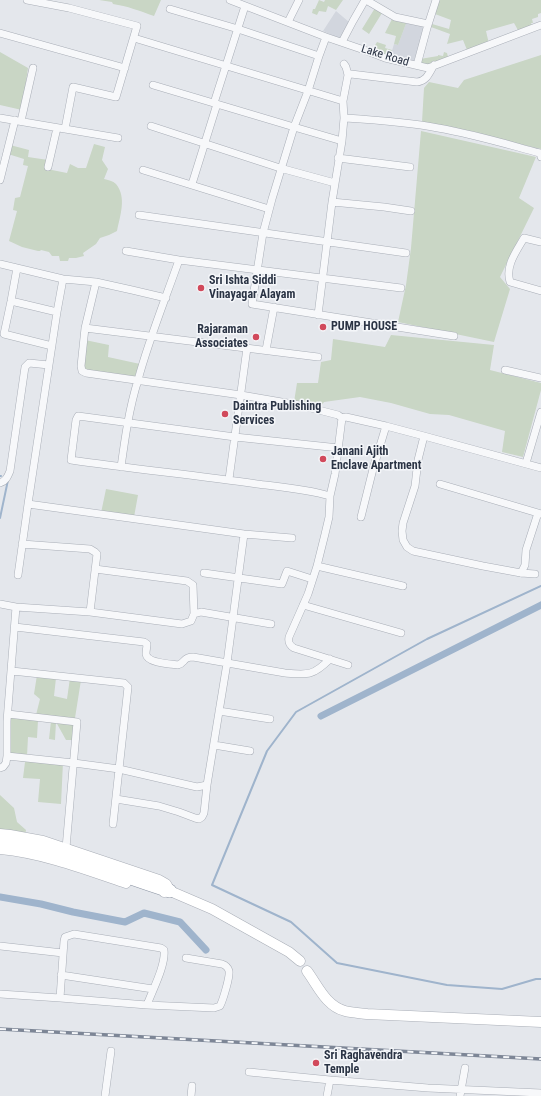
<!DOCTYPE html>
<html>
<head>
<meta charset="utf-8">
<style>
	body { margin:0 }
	canvas { display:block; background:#e4e7ec }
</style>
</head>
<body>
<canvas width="541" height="1096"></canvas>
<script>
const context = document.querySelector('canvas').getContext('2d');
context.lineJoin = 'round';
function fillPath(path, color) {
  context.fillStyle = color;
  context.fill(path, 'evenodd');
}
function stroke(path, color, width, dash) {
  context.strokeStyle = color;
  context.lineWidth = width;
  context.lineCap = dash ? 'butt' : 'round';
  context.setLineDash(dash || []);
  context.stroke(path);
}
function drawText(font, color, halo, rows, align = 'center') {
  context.font = font + ' "Roboto Condensed",sans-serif';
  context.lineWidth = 3;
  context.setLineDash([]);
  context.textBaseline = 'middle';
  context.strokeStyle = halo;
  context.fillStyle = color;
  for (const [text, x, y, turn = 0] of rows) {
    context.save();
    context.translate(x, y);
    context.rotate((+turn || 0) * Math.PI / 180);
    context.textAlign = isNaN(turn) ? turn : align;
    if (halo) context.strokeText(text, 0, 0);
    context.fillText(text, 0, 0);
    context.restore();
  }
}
fillPath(new Path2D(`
	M336 11 349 22 341 39 323 31Z
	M407 21 427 25 413 63 394 60 395 55 391 54 394 44 398 45Z`), '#d2d6de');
fillPath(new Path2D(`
	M99 0H161L154 16C140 11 127 6 113 4L112 2Z
	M319 0 324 2 325 0H343L336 10 328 6 326 12 319 11 317 15 312 13 313 9H315Z
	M439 0H541V13L538 14V17L532 19 533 23H531L532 26 519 32 514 23 486 31 489 44 428 67 418 65 420 59 438 56V55L443 56 444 52 447 53 448 57 467 50 463 40 447 44 450 34 431 27 432 24 449 29 451 20 435 14Z
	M375 8 382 13 369 34 362 29Z
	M393 17 407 21 398 45 394 44 396 36 385 33Z
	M377 42 386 45 385 48 392 50 391 54 395 55 394 60 371 52Z
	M0 52 28 68 22 110 0 105Z
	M541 55V149L422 122 424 88 429 82 458 88 464 80Z
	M421 131 536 157 519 198 534 208 500 277 510 289 494 342 398 322 406 285 411 248Z
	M94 144 105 147 102 160 108 169 104 179C108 180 113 181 116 184 127 197 120 216 117 231L109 235 100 238 96 244 83 253 84 256 76 258H69L68 261H60L59 256H52L49 252 41 250 40 251H38L22 247 9 241 17 211 13 210 15 198 20 197 28 166 23 165 24 159 8 154 10 145 29 150 28 157 48 160 47 169 67 173 70 164 78 168H86Z
	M391 335 494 345 490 370 541 383V390L523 457 502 452 505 431 449 415 430 414 391 403 360 397 324 402 321 406 294 402 297 383H318L321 362 331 360 333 339 385 347Z
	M85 340 109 345 108 357 140 364 134 379 83 370Z
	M106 489 138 495 134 517 101 513Z
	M37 675 56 678 54 696 67 699 70 678 81 680 75 718 36 715 40 699 34 694Z
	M9 714 77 722 75 740H66L56 722 55 740 49 739 51 721 38 720 37 738 28 737 27 756 7 755Z
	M9 759 63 762 61 804 38 802 40 779 23 778 25 762Z
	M0 795 14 808 17 822 26 830 25 836 0 834Z`), '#c9d6c5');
stroke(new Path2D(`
	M0 476H1
	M0 518 8 480
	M541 586 427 639 296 712 267 751 212 885 291 922 337 963 447 985 502 989 536 979H541`), '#9fb4cc', 2);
stroke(new Path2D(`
	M321 716 541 605
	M0 897 41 904 73 912 125 922 144 913 180 922 206 950`), '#9fb4cc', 7);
const street = new Path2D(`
	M27 0 69 8 137 26 116 97 73 87 65 129
	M230 0 326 37 367 51 385 58 428 68 541 25
	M366 0 395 17 428 24
	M170 9 238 29 319 56
	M288 22 299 0
	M0 33 125 68
	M326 37 319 56 308 91 294 127 272 199 263 233 252 304 454 336
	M134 38 343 101
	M342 42 353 21 365 0
	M344 64 346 67 348 75
	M417 65 427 28 436 0
	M153 85 294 127 342 141
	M214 103 245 6
	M0 118 118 138
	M344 118C375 120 407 122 438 128 473 134 506 144 540 153L541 157
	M21 121 33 68
	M151 126 280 168 335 183
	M338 158 410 167
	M48 167 57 128
	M143 170 269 209
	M0 180 15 120
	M192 184 217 104
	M332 202 384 207 411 211
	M139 215 406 253
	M541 242 524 238C516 252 505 266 510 282L541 291
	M126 251 179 260 401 288
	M0 264 63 279 96 282 132 290 166 298
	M17 268 11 301 4 334 52 346
	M96 282 85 328 81 366 82 371 86 373 241 395 299 405 338 415 342 418
	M11 301 57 312
	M318 315 332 202 342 141 344 118 343 101 348 75 351 74 417 82C427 81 429 73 434 65
	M85 328 318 357
	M266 350 274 307
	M505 370 541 378
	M424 436 541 468
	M526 463 541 412
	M121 467C125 438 129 409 138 380 149 339 165 300 179 260
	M229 479 247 348
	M0 483C6 481 8 476 10 471L25 367 29 363 49 365
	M440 484 541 514
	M330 496C306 489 281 487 257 484 195 475 133 469 71 460L76 420 78 416 235 437 339 448
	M28 504 244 534 292 538
	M361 517 373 469 386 426
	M22 544 90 549 95 552 97 554 90 612
	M317 566 403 586
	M95 569 187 581 193 585 194 614
	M204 573 282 584 287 571 312 579
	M521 573 525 565 526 550 538 513
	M18 575 28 504 57 312 63 279
	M0 604 16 607 90 612 182 624 191 621 194 614 201 612 271 624
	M303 605 401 633
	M15 627 144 642 147 644C147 647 146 650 146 654 147 663 170 664 178 665 185 663 183 657 193 657L285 673C308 675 313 676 330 659
	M348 665 294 648C289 645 288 642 289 637L308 594 317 566 325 534 329 517 330 496 335 474 342 418 346 417 386 426 424 436 418 460 415 486 403 523 402 531 403 540 407 547 413 551 483 566 521 573 535 574
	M12 671 124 683 128 687 113 824
	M219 711 270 719
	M8 714 77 722 66 848
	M214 745 250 751
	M7 756 74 763 119 769 197 787 207 785
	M0 768 3 767 6 763 7 756V721L16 607
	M116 799 159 806 179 812 195 818 199 819 202 817 204 813 207 785 227 663 244 534
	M0 946 63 953
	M61 975 153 989
	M0 994 60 998 147 1005 214 1008 220 1006C223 1000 230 977 229 971 228 967 225 965 222 964L186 958
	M60 998 64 941 65 937 74 934 161 948 164 950C166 965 152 991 147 1005
	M249 1072 330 1080 428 1088 541 1093
	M105 1096 111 1051
	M191 1096 192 1086
	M327 1096 330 1080
	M460 1096 465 1068`);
const secondary = new Path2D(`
	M0 834 10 835 43 841 159 880 166 884 170 891
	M0 849C43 853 85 869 126 883
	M164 892 170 891 212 909 289 952 300 961
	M307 971C318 986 326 1006 345 1011 352 1013 360 1013 367 1014L541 1022`);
const highway = new Path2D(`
	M0 842C59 848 114 874 170 891`);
stroke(street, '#a9aeb7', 8);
stroke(secondary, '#a9aeb7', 11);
stroke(highway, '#8b94a3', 14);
stroke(street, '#f7f8fa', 7);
stroke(secondary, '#fff', 10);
stroke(highway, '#fff', 13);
const rail = new Path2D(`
	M0 1029 541 1059`);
stroke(rail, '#7d8696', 3.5);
stroke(rail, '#f4f6f9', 2, [6]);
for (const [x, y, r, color] of [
	[201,288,4,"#d1495b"],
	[323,327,4,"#d1495b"],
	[256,337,4,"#d1495b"],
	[225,414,4,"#d1495b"],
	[323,459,4,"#d1495b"],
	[316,1063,4,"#d1495b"]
]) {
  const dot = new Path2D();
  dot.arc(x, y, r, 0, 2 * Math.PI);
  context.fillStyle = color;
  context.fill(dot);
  stroke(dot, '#f4f6f9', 1.5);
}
drawText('12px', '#2b3445', '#f4f6f9', [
	["Lake Road",385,56,17]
]);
drawText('bold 12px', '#2b3445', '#f4f6f9', [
	["Sri Ishta Siddi",209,281],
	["Vinayagar Alayam",209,295],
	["PUMP HOUSE",331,327],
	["Rajaraman",248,330,"right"],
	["Associates",248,344,"right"],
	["Daintra Publishing",233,407],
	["Services",233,421],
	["Janani Ajith",331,452],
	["Enclave Apartment",331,466],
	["Sri Raghavendra",324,1056],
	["Temple",324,1070]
], 'left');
</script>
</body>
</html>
